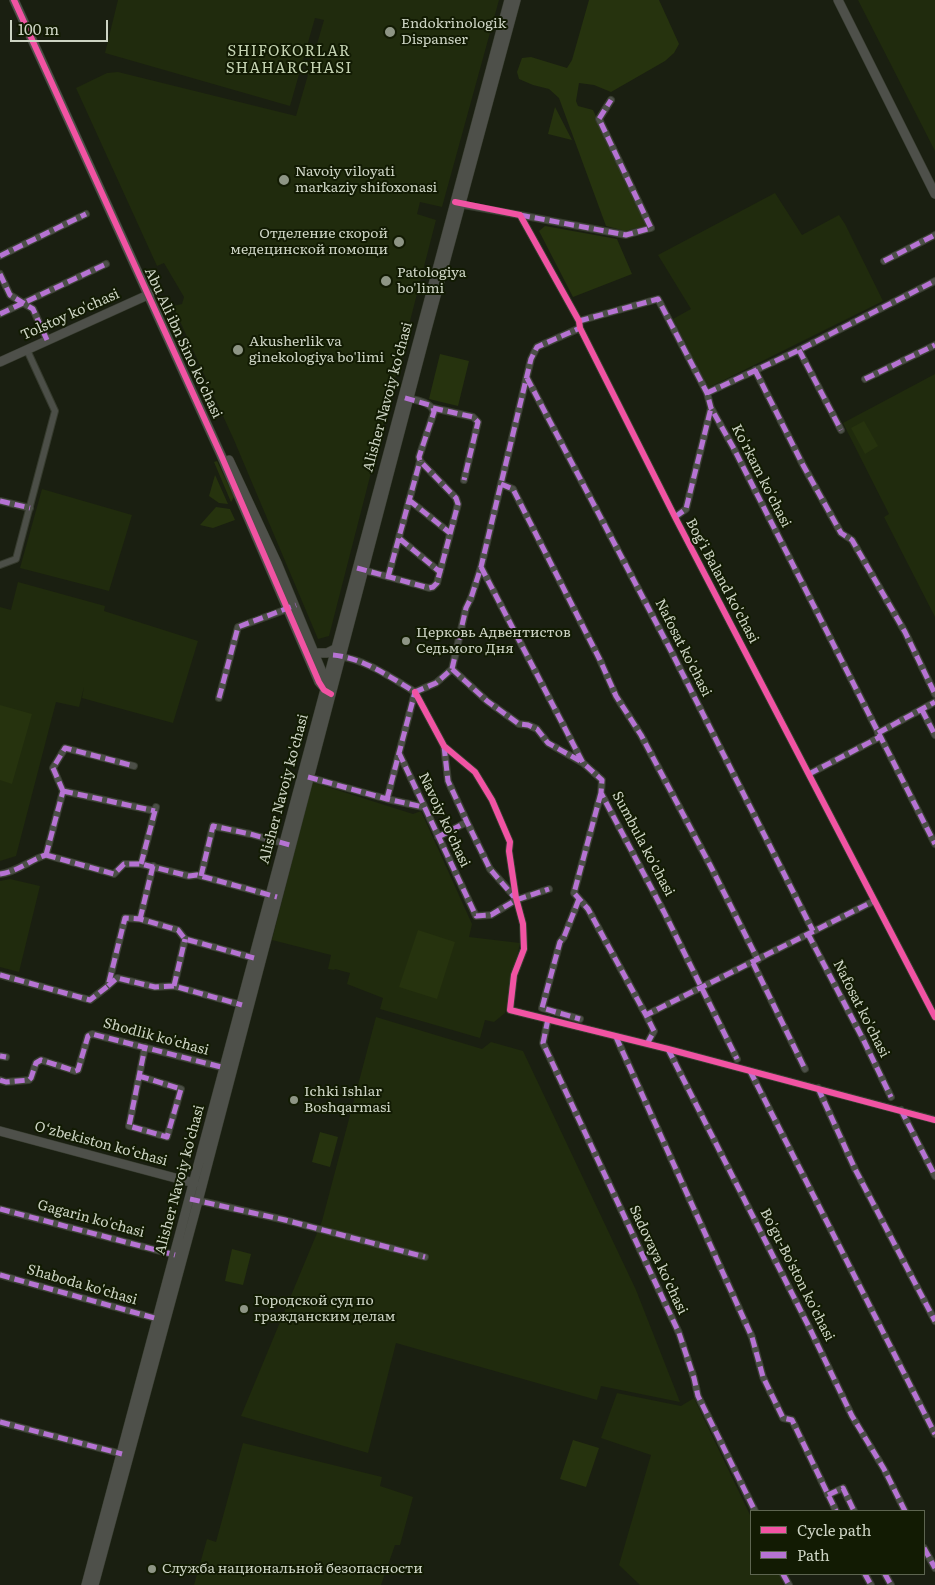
<!DOCTYPE html>
<html>
<head>
<meta charset="utf-8">
<style>
	body { margin:0 }
	#map { position:relative; width:935px; height:1585px; overflow:hidden; background:#1a1f11; font-family:Literata,serif }
	canvas { display:block }
	.legend { position:absolute; left:750px; top:1510px; width:175px; height:65px; box-sizing:border-box; background:#121b03; border:1px solid #5d6550; margin:0; padding:6px 9px; list-style:none; font-size:15px; color:#cdd4c4 }
	.legend li { display:flex; align-items:center; gap:10px; height:25px }
	.legend b { width:25px; border:1px solid #5d6550 }
	.scale { position:absolute; left:10px; top:20px; width:98px; height:22px; box-sizing:border-box; border:2px solid #cdd4c4; border-top:0; padding-left:6px; font-size:15px; line-height:18px; white-space:nowrap; color:#cdd4c4; -webkit-text-stroke:4px #121b03; paint-order:stroke }
</style>
</head>
<body>
<div id="map">
<canvas width="935" height="1585"></canvas>
<ul class="legend">
<li><b style="height:6px;background:#f153a3"></b>Cycle path</li>
<li><b style="height:6px;background:#b673d3"></b>Path</li>
</ul>
<div class="scale">100 m</div>
</div>
<script>
const context = document.querySelector('canvas').getContext('2d');
context.lineJoin = 'round';
function fillPath(path, color) {
  context.fillStyle = color;
  context.fill(path, 'evenodd');
}
function stroke(path, color, width, dash) {
  context.strokeStyle = color;
  context.lineWidth = width;
  context.lineCap = dash ? 'butt' : 'round';
  context.setLineDash(dash || []);
  context.stroke(path);
}
function drawText(font, color, halo, rows, align = 'center') {
  context.font = font + ' Literata,serif';
  context.lineWidth = 4;
  context.setLineDash([]);
  context.textBaseline = 'middle';
  context.strokeStyle = halo;
  context.fillStyle = color;
  for (const [text, x, y, turn = 0] of rows) {
    context.save();
    context.translate(x, y);
    context.rotate((+turn || 0) * Math.PI / 180);
    context.textAlign = isNaN(turn) ? turn : align;
    if (halo) context.strokeText(text, 0, 0);
    context.fillText(text, 0, 0);
    context.restore();
  }
}
fillPath(new Path2D(`
	M118 0H499L442 207 420 202 417 214 436 220 329 636 318 639 234 440 173 306 182 304 184 297 164 263 157 266 76 88 107 73 118 72 296 116 324 20 315 18 290 106 105 53Z
	M858 0H935V151Z
	M775 193 802 235 839 215 845 224 883 301 708 388 673 319 691 309 658 255Z
	M935 374V617L884 517 889 514 843 423Z
	M42 489 132 515 109 591 20 568Z
	M18 582 105 606 104 611 198 641 173 723 82 698 84 687 79 707 56 702 16 856 0 861V607L11 610Z
	M312 782 413 814 421 811 472 924 469 937 520 943 505 1013 494 1022 485 1020 480 1038 380 1009 383 998 347 984 350 973 335 969 334 970 328 969 331 955 272 940Z
	M10 879 40 886 19 972 0 967V881Z
	M376 1017 482 1049 491 1042 523 1051 636 1290 680 1402 601 1386 597 1400 396 1343 368 1453 241 1416 322 1221Z
	M617 1393 681 1406 694 1398 751 1517V1574H779L784 1585H640L619 1565 651 1455 601 1438Z
	M243 1443 382 1477 380 1486 413 1497 400 1545H395L381 1585H194L207 1539 216 1542Z`), '#202b0d');
fillPath(new Path2D(`
	M589 0H659L679 44 674 53 665 61 611 92 594 85 579 83 576 101 578 106 593 110 645 221V226L625 231 606 226 559 98 549 89 533 85 519 79 517 72 522 58 531 57 567 68 572 60Z
	M555 107 572 140 548 134Z
	M545 226 617 239 632 274 573 297 539 231Z
	M440 354 469 361 458 406 429 399Z
	M864 421 878 446 865 454 851 428Z
	M217 461 234 497 231 502 214 462Z
	M215 475 216 477 228 504 219 503 209 496Z
	M216 507 230 509 235 520 213 528 200 525Z
	M0 705 32 714 12 784 0 780Z
	M418 930 455 942 437 999 399 987Z
	M320 1132 338 1137 330 1167 312 1162Z
	M232 1249 251 1254 243 1285 225 1281Z
	M573 1440 599 1448 586 1487 560 1479Z`), '#26330e');
const street = new Path2D(`
	M458 204 520 215 579 321 580 328 675 517 935 1017
	M520 215 626 235 651 228 599 119 611 100
	M0 256 86 214
	M884 261 935 235
	M0 274 10 295 33 309 47 340
	M0 314 106 264
	M579 321 658 299 707 393 711 408 733 447 935 844
	M799 350 841 430
	M755 370 803 465 841 533 852 540 905 632 935 694
	M527 378 669 647 813 931
	M865 379 935 345
	M707 393 799 350 935 281
	M433 408 473 417 478 422 464 480
	M501 484 513 489 600 660 616 696 641 735 710 865 758 960
	M409 500 450 533
	M0 501 30 508
	M675 517 686 509 711 408
	M400 539 440 572
	M0 565 16 559 55 411 27 350
	M481 567 583 763 602 780 601 793 664 912 737 1059
	M360 569 429 588 433 587 437 583 458 504 456 498 420 461 419 457 434 412C431 402 416 400 406 398
	M388 577 420 461
	M337 656C365 659 392 678 415 692L436 683 452 669 466 608 471 598 481 567 531 359 537 347 580 328
	M452 669 487 701 519 724 528 725 537 729 548 743 583 763
	M415 692 444 746 475 772 492 800 510 842 509 851 516 898 523 924 524 949 514 975 510 1010 668 1049 935 1120
	M219 698 238 627 290 608
	M922 710 935 735
	M878 733 935 702
	M444 746 448 781 467 822 490 869 515 897
	M399 753 476 916 491 915 516 900 549 889
	M809 774 880 737
	M308 777 387 799 423 807
	M63 791 53 768 65 748 134 766
	M63 791 155 811
	M601 793 574 893 588 909 646 1015
	M387 799 415 692
	M438 837 467 822
	M46 855 114 874 124 864H141L189 876 197 875 273 896
	M46 855 63 791
	M141 864 156 807
	M0 874C17 872 30 860 46 855
	M201 876 213 826 250 834 286 844
	M579 899 564 937 560 942 542 1008 580 1019
	M140 919 153 866
	M808 934 863 1039 891 1097
	M753 963 805 1069
	M0 975 90 1000 108 986 125 918 140 919 178 930 185 939 254 958
	M109 985 117 978 155 987 174 986 242 1005
	M174 986 185 939
	M548 1019 543 1043 679 1333 694 1378 698 1396 755 1511
	M616 1037 752 1337 763 1377 783 1418 792 1420 836 1511
	M647 1044 654 1031 646 1015 874 901
	M668 1049 809 1327 852 1416 884 1469 905 1511
	M0 1056 6 1057
	M750 1071 935 1434
	M139 1076 181 1089 167 1137 129 1126 145 1047
	M0 1080 6 1082 29 1080 31 1078 36 1063 41 1060 75 1071 78 1070 88 1036 92 1034 225 1068
	M818 1088 855 1169 935 1321
	M901 1110 935 1176
	M196 1200 285 1220 425 1257
	M0 1209 175 1255
	M0 1275 158 1319
	M0 1422 122 1454
	M828 1495 843 1488 854 1511
	M924 1548 935 1568
	M783 1574 789 1585
	M865 1574 871 1585
	M885 1574 891 1585`);
const secondary = new Path2D(`
	M14 0 221 455 319 682 327 691
	M838 0 935 194
	M0 362 150 294
	M229 460 277 563 326 682
	M315 653H327L335 649
	M0 1131 194 1183
	M86 1585 509 0
	M94 1585 198 1201 427 329 516 0`);
stroke(street, '#363b2e', 8);
stroke(secondary, '#363b2e', 10);
stroke(street, '#4c4f48', 6);
stroke(secondary, '#4e504a', 9);
stroke(new Path2D(`
	M520 215 626 235 651 228 599 119 611 100
	M0 256 86 214
	M884 261 935 235
	M0 274 10 295 33 309 47 340
	M0 314 106 264
	M579 321 658 299 707 393 711 408 733 447 935 844
	M799 350 841 430
	M755 370 803 465 841 533 852 540 905 632 935 694
	M527 378 669 647 813 931
	M865 379 935 345
	M707 393 799 350 935 281
	M433 408 473 417 478 422 464 480
	M501 484 513 489 600 660 616 696 641 735 710 865 758 960
	M409 500 450 533
	M0 501 30 508
	M675 517 686 509 711 408
	M400 539 440 572
	M481 567 583 763 602 780 601 793 664 912 737 1059
	M357 568 429 588 433 587 437 583 458 504 456 498 420 461 419 457 434 412 433 408 429 405 402 397
	M388 577 420 461
	M333 655C363 658 390 677 415 692L436 683 452 669 466 608 471 598 481 567 531 359 537 347 580 328
	M452 669 487 701 519 724 528 725 537 729 548 743 582 762
	M219 698 238 627 296 605
	M922 710 935 735
	M878 733 935 702
	M444 746 448 781 467 822 490 869 514 897
	M399 753 476 916 491 915 516 900 549 889
	M809 774 880 737
	M308 777 387 799 423 807
	M63 791 53 768 65 748 134 766
	M63 791 155 811
	M601 793 574 893 588 909 646 1015
	M387 799 415 692
	M438 837 467 822
	M46 855 114 874 124 864H141L189 876 197 875 277 897
	M46 855 63 791
	M141 864 156 807
	M0 874C17 872 30 860 46 855
	M201 876 213 826 250 834 290 845
	M579 899 564 937 560 942 542 1008 580 1019
	M140 919 153 866
	M808 934 863 1039 891 1097
	M753 963 805 1069
	M0 975 90 1000 108 986 125 918 140 919 178 930 185 939 254 958
	M108 986 117 978 155 987 174 986 242 1005
	M174 986 185 939
	M548 1019 543 1043 679 1333 694 1378 698 1396 755 1511
	M616 1037 752 1337 763 1377 783 1418 792 1420 836 1511
	M647 1044 654 1031 646 1015 874 901
	M668 1049 809 1327 852 1416 884 1469 905 1511
	M0 1056 6 1057
	M750 1071 935 1434
	M139 1076 181 1089 167 1137 129 1126 145 1047
	M0 1080 6 1082 29 1080 31 1078 36 1063 41 1060 75 1071 78 1070 88 1036 92 1034 225 1068
	M818 1088 855 1169 935 1321
	M901 1110 935 1176
	M190 1199 285 1220 425 1257
	M0 1209 175 1255
	M0 1275 158 1319
	M0 1422 122 1454
	M828 1495 843 1488 854 1511
	M924 1548 935 1568
	M783 1574 789 1585
	M865 1574 871 1585
	M885 1574 891 1585`), '#b673d3', 5, [10, 5]);
stroke(new Path2D(`
	M14 0 221 455 319 682 324 690 331 694
	M455 202 520 215 579 321 580 328 675 517 935 1017
	M415 692 444 746 475 772 492 800 510 842 509 851 516 898 523 924 524 949 514 975 510 1010 668 1049 935 1120`), '#f153a3', 6);
for (const [x, y, r, color] of [
	[390,32,6,"#8e9585"],
	[284,180,6,"#8e9585"],
	[399,242,6,"#8e9585"],
	[386,281,6,"#8e9585"],
	[238,350,6,"#8e9585"],
	[406,641,5,"#8e9585"],
	[294,1100,5,"#8e9585"],
	[244,1309,5,"#8e9585"],
	[152,1569,5,"#8e9585"]
]) {
  const dot = new Path2D();
  dot.arc(x, y, r, 0, 2 * Math.PI);
  context.fillStyle = color;
  context.fill(dot);
  stroke(dot, '#121b03', 2);
}
drawText('14px', '#cdd4c4', '#121b03', [
	["Endokrinologik",401,24],
	["Dispanser",401,40],
	["Navoiy viloyati",295,172],
	["markaziy shifoxonasi",295,188],
	["Отделение скорой",388,234,"right"],
	["медецинской помощи",388,250,"right"],
	["Patologiya",397,273],
	["bo'limi",397,289],
	["Akusherlik va",249,342],
	["ginekologiya bo'limi",249,358],
	["Церковь Адвентистов",416,633],
	["Седьмого Дня",416,649],
	["Ichki Ishlar",304,1092],
	["Boshqarmasi",304,1108],
	["Городской суд по",254,1301],
	["гражданским делам",254,1317],
	["Служба национальной безопасности",162,1569]
], 'left');
drawText('14px', '#cdd4c4', '#121b03', [
	["Tolstoy ko'chasi",70,315,-24],
	["Abu Ali ibn Sino ko'chasi",183,343,65],
	["Alisher Navoiy ko'chasi",388,397,-75],
	["Ko'rkam ko'chasi",761,476,63],
	["Bog'i Baland ko'chasi",722,581,62],
	["Nafosat ko'chasi",683,648,63],
	["Alisher Navoiy ko'chasi",284,789,-75],
	["Navoiy ko'chasi",444,820,65],
	["Sumbula ko'chasi",643,844,62],
	["Nafosat ko'chasi",861,1009,63],
	["Shodlik ko'chasi",156,1037,15],
	["O‘zbekiston ko‘chasi",101,1144,15],
	["Alisher Navoiy ko'chasi",180,1180,-75],
	["Gagarin ko'chasi",91,1219,15],
	["Sadovaya ko'chasi",658,1260,65],
	["Bo'gu-Bo'ston ko'chasi",797,1275,63],
	["Shaboda ko'chasi",82,1285,16]
]);
context.letterSpacing = '1px';
drawText('15px', '#c5d3b3', '#121b03', [
	["SHIFOKORLAR",289,52],
	["SHAHARCHASI",289,69]
]);
context.letterSpacing = '0px';
</script>
</body>
</html>
